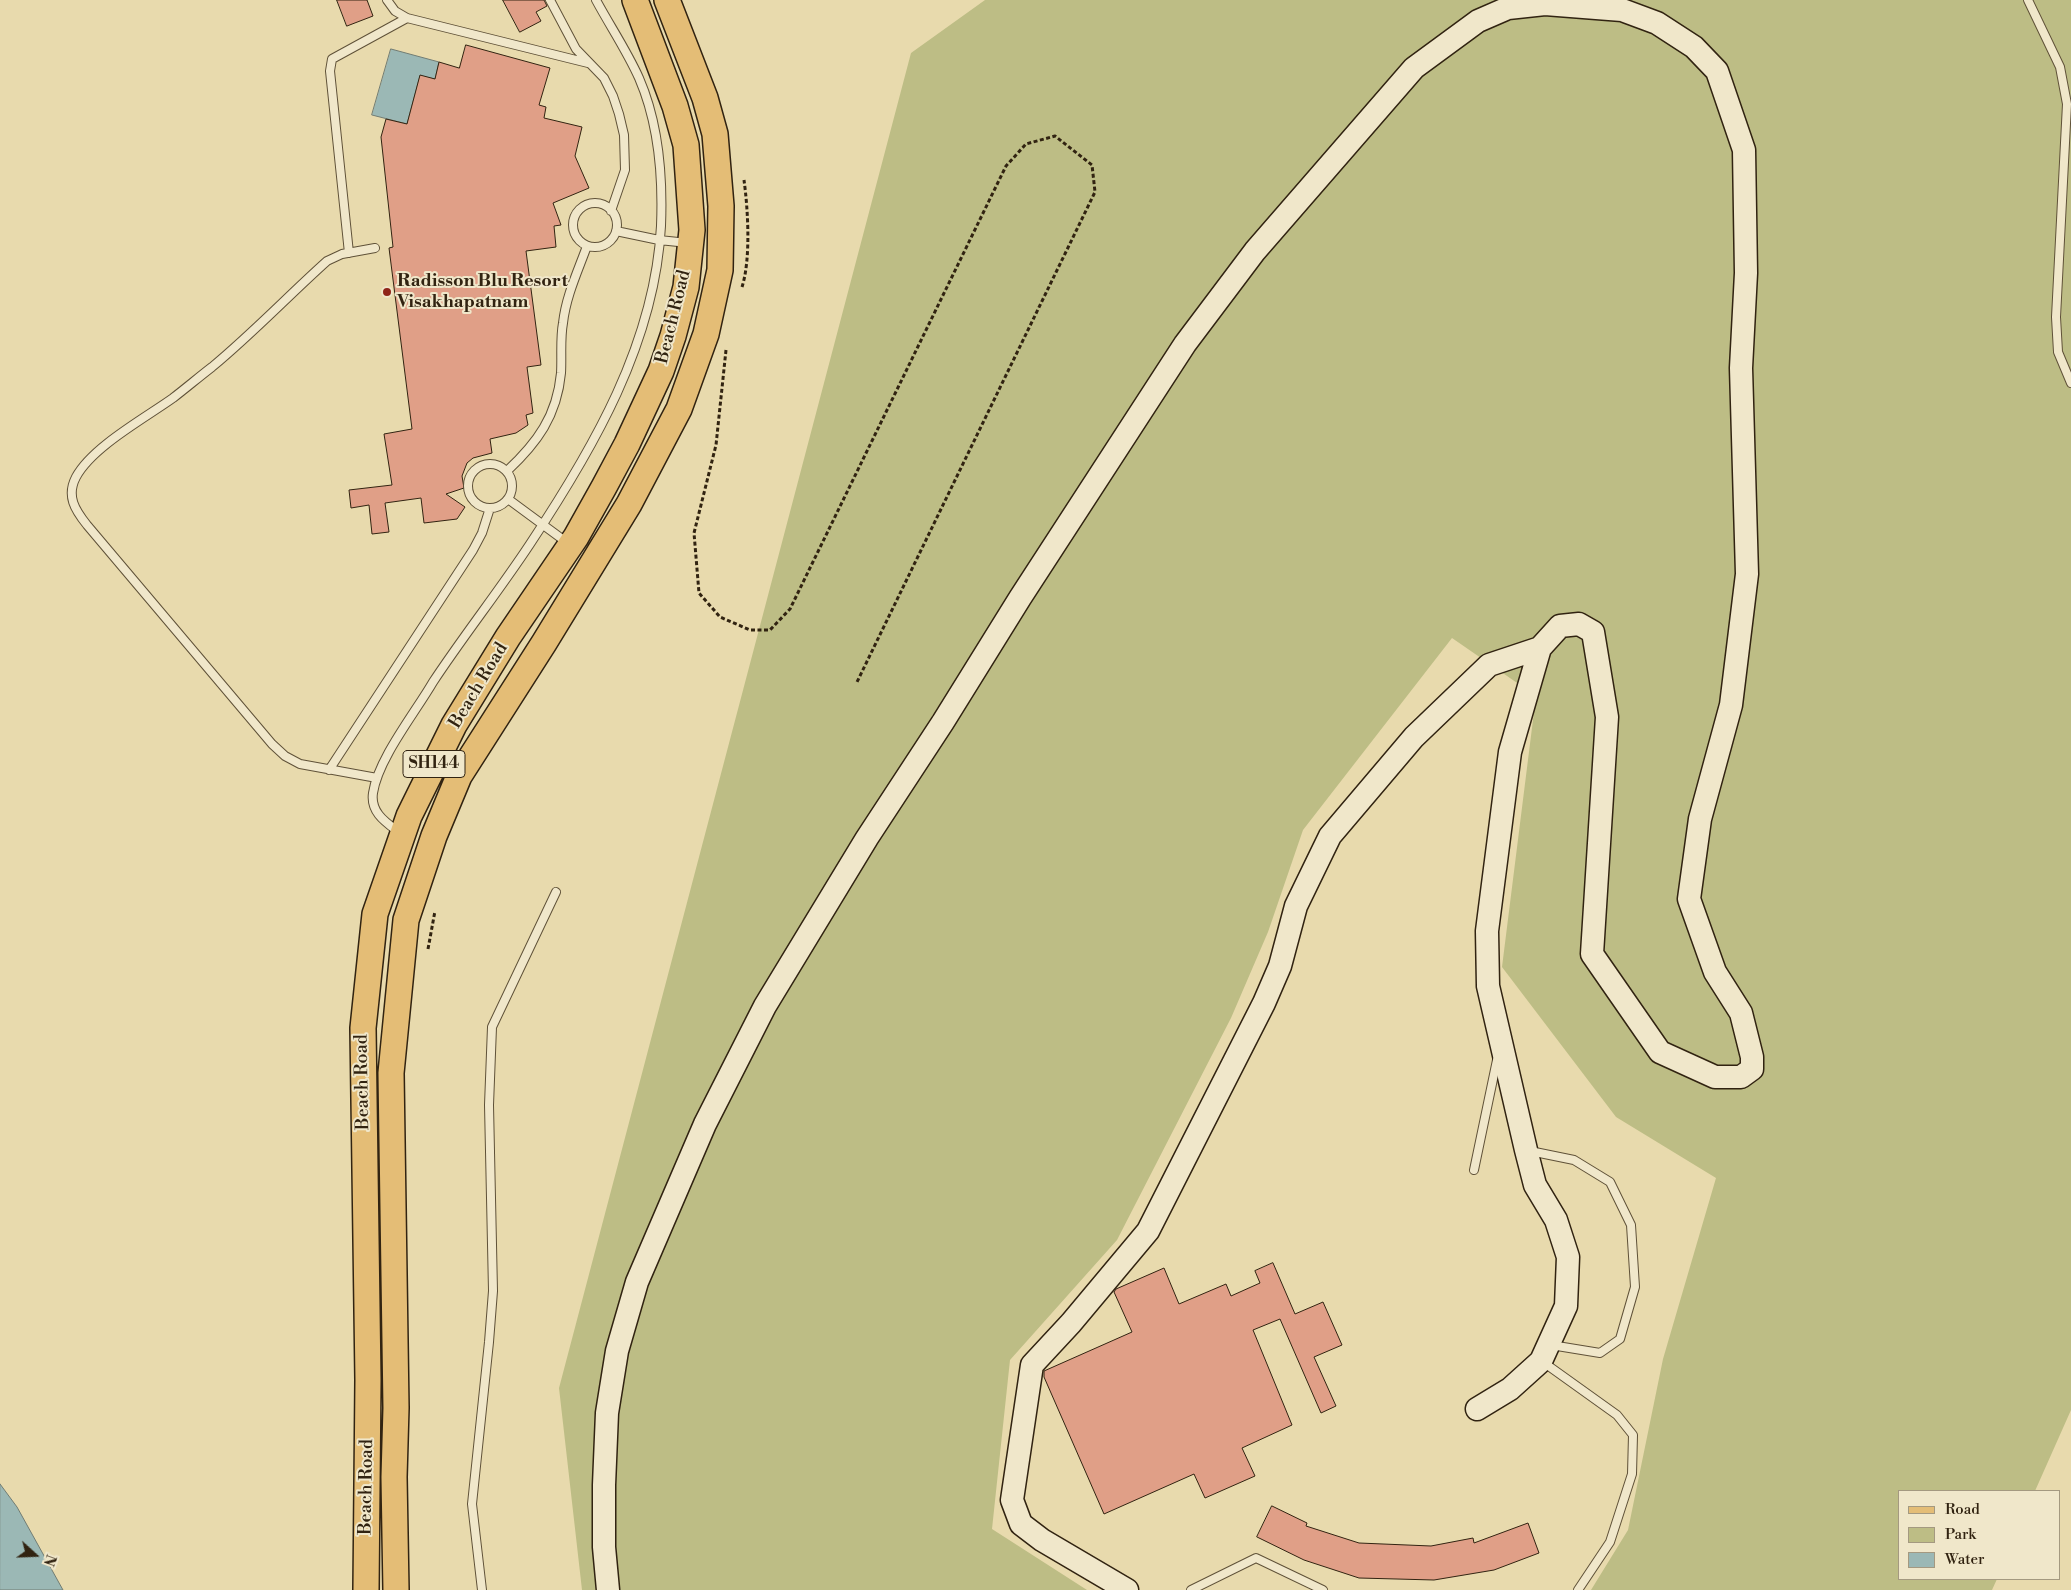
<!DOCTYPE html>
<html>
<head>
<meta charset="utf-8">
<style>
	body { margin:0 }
	#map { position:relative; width:2071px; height:1590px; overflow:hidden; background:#e8daad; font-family:"Libre Bodoni",serif }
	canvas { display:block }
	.legend { position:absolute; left:1898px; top:1490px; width:162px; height:90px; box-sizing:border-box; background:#f0e7ca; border:1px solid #a49980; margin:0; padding:6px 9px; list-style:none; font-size:15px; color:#312311 }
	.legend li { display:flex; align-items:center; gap:10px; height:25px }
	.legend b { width:25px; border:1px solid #a49980 }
	.north { position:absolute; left:10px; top:1530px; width:50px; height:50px; -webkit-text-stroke:4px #f0e7ca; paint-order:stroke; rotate:110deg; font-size:14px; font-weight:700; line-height:20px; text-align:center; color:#312311 }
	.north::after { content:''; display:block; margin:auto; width:18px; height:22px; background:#312311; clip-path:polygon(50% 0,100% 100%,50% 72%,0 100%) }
</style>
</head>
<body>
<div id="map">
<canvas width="2071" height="1590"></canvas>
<ul class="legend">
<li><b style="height:6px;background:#e4bd76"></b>Road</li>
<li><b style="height:14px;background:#bdbd85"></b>Park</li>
<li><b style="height:14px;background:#9bb8b5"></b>Water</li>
</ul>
<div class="north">N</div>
</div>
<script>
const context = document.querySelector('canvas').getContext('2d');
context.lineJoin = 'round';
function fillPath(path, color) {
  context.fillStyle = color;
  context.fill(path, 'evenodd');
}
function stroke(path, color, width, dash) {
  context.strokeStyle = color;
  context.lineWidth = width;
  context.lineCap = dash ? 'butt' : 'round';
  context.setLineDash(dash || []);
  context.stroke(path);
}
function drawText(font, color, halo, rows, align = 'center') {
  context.font = font + ' "Libre Bodoni",serif';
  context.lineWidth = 4;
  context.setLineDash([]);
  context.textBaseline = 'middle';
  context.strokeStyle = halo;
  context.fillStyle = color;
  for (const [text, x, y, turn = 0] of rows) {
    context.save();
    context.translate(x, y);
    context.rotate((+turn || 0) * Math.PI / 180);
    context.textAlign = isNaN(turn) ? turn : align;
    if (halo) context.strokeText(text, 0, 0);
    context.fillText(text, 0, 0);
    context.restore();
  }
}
fillPath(new Path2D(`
	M985 0H2071V1410L2035 1491H1900V1579H1997L1992 1590H1591L1628 1530 1663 1359 1716 1178 1616 1117 1502 967 1536 696 1452 638 1303 830 1268 932 1231 1018 1117 1240 1010 1360 992 1529 1087 1590H582L559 1388 911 53Z`), '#bdbd85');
const water = new Path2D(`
	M391 49 439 62 435 79 420 76 407 124 372 115Z
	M0 1484 17 1507 63 1590H0Z`);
fillPath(water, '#9bb8b5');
stroke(water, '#717c73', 1);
const building = new Path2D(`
	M337 0H367L373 16 347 26Z
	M503 0H544L547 6 536 12 541 21 520 32Z
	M466 45 550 68 539 105 546 107 544 118 582 127 575 156 589 188 553 203 561 225 554 226 556 247 526 251 541 365 527 367 533 413 526 415 528 425 516 433 490 439 492 453 473 458 467 463 462 476 464 488 446 494 465 507 457 519 424 523 421 498 385 503 389 532 372 534 369 505 351 508 349 490 392 485 384 434 412 429 389 248 393 247 381 137 386 119 407 124 420 75 435 79 439 62 459 68Z
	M1273 1263 1295 1314 1323 1302 1342 1345 1314 1357 1336 1406 1321 1413 1280 1319 1253 1330 1292 1425 1242 1448 1255 1476 1205 1498 1194 1474 1104 1514 1044 1377V1371L1132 1332 1114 1292 1116 1289 1164 1268 1179 1304 1226 1284 1231 1296 1260 1283 1255 1271Z
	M1272 1506 1307 1523 1306 1526 1359 1543 1431 1546 1473 1538 1474 1543 1528 1523 1539 1553 1494 1570 1434 1580 1359 1578 1304 1560 1257 1537Z`);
fillPath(building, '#e09f87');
stroke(building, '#312311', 1);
const lane = new Path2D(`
	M387 0 395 11 407 18 588 63
	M550 0 576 49 604 78 613 96 619 114 624 135 625 170 611 211
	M2028 0 2060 67 2067 104 2056 317 2058 352 2071 383
	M573 225a22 22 0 1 1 44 0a22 22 0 1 1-44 0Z
	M616 231 659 240 688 243
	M375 248 342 254 327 261C288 296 252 334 212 367 199 377 186 388 173 398 145 418 92 447 76 477 66 496 75 510 87 525L272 744 285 756 300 764 377 778
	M349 253 330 71 332 59 407 18
	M468 486a22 22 0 1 1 44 0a22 22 0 1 1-44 0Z
	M507 471C537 443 557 416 561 373 562 357 560 339 563 323 566 296 578 271 587 246
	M508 499 569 544
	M329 770 473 550 482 533 490 508
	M400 833C387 823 370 813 373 793 378 759 415 713 433 682 464 635 499 591 530 544 593 449 655 343 661 226 663 177 659 124 639 78 627 51 610 26 596 0
	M1530 1151 1574 1160 1610 1182 1631 1225 1635 1287 1620 1339 1600 1353 1551 1345
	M1474 1170 1497 1060
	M1543 1362 1617 1415 1633 1435 1632 1474 1610 1542 1578 1590
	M482 1590 472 1504 489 1342 493 1291 489 1105 492 1027 556 892
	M1191 1590 1256 1558 1323 1590`);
const secondary = new Path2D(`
	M608 1590 604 1547V1485L607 1413 617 1351 637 1282 705 1124 765 1006 867 838 943 722 1020 598 1185 344 1255 251 1414 68 1478 21 1508 8 1545 4 1622 10 1657 23 1694 47 1717 71 1744 150 1746 273 1741 368 1747 574 1731 705 1700 819 1689 899 1715 972 1741 1013 1752 1057V1069L1741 1077H1715L1660 1052 1592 954 1607 717 1593 632 1579 624 1560 626 1540 648 1510 752 1487 931 1488 986 1526 1150 1535 1185 1556 1220 1568 1257 1566 1306 1541 1361 1510 1389 1477 1409
	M1127 1590 1042 1540 1021 1524 1012 1500 1032 1365 1071 1323 1148 1231 1264 1003 1280 966 1296 906 1330 836 1414 737 1489 665 1540 648`);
const primary = new Path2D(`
	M366 1590 368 1380 363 1028 375 914 409 816 454 725 508 637 576 537 604 487 627 444 661 371 673 336 686 287 692 230 686 145 675 106 635 0
	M396 1590 394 1477 396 1408 391 1073 406 920 434 836 459 776 544 643 629 504 679 409 706 334 720 270 721 206 715 134 705 98 667 0`);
stroke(lane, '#5f5138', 10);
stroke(secondary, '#312311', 25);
stroke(primary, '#312311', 28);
stroke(new Path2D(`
	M742 287C751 259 748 209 744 180
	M726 350 716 445 694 533 699 593 720 617 750 630H770L790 609 1006 166 1026 144 1055 136 1092 165 1095 192 857 682
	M428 949 435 911`), '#312311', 3, [4, 2.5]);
stroke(lane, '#f0e7ca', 8);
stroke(secondary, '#f0e7ca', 22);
stroke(primary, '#e4bd76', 25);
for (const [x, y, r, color] of [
	[387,292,5,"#8f2418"]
]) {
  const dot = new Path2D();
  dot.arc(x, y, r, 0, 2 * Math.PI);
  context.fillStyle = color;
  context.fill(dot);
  stroke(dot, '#f0e7ca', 2);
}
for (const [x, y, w] of [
	[434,764,62]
]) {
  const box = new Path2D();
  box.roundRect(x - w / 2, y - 13.5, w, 27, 4);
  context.fillStyle = '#f0e7ca';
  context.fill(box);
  stroke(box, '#312311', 1);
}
drawText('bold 16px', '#312311', null, [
	["SH144",434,764]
]);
drawText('bold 18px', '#312311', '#f0e7ca', [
	["Radisson Blu Resort",397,282],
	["Visakhapatnam",397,303]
], 'left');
drawText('18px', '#312311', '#f0e7ca', [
	["Beach Road",674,317,-76],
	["Beach Road",479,686,-59],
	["Beach Road",363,1082,-91],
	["Beach Road",367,1487,-89]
]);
</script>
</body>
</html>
